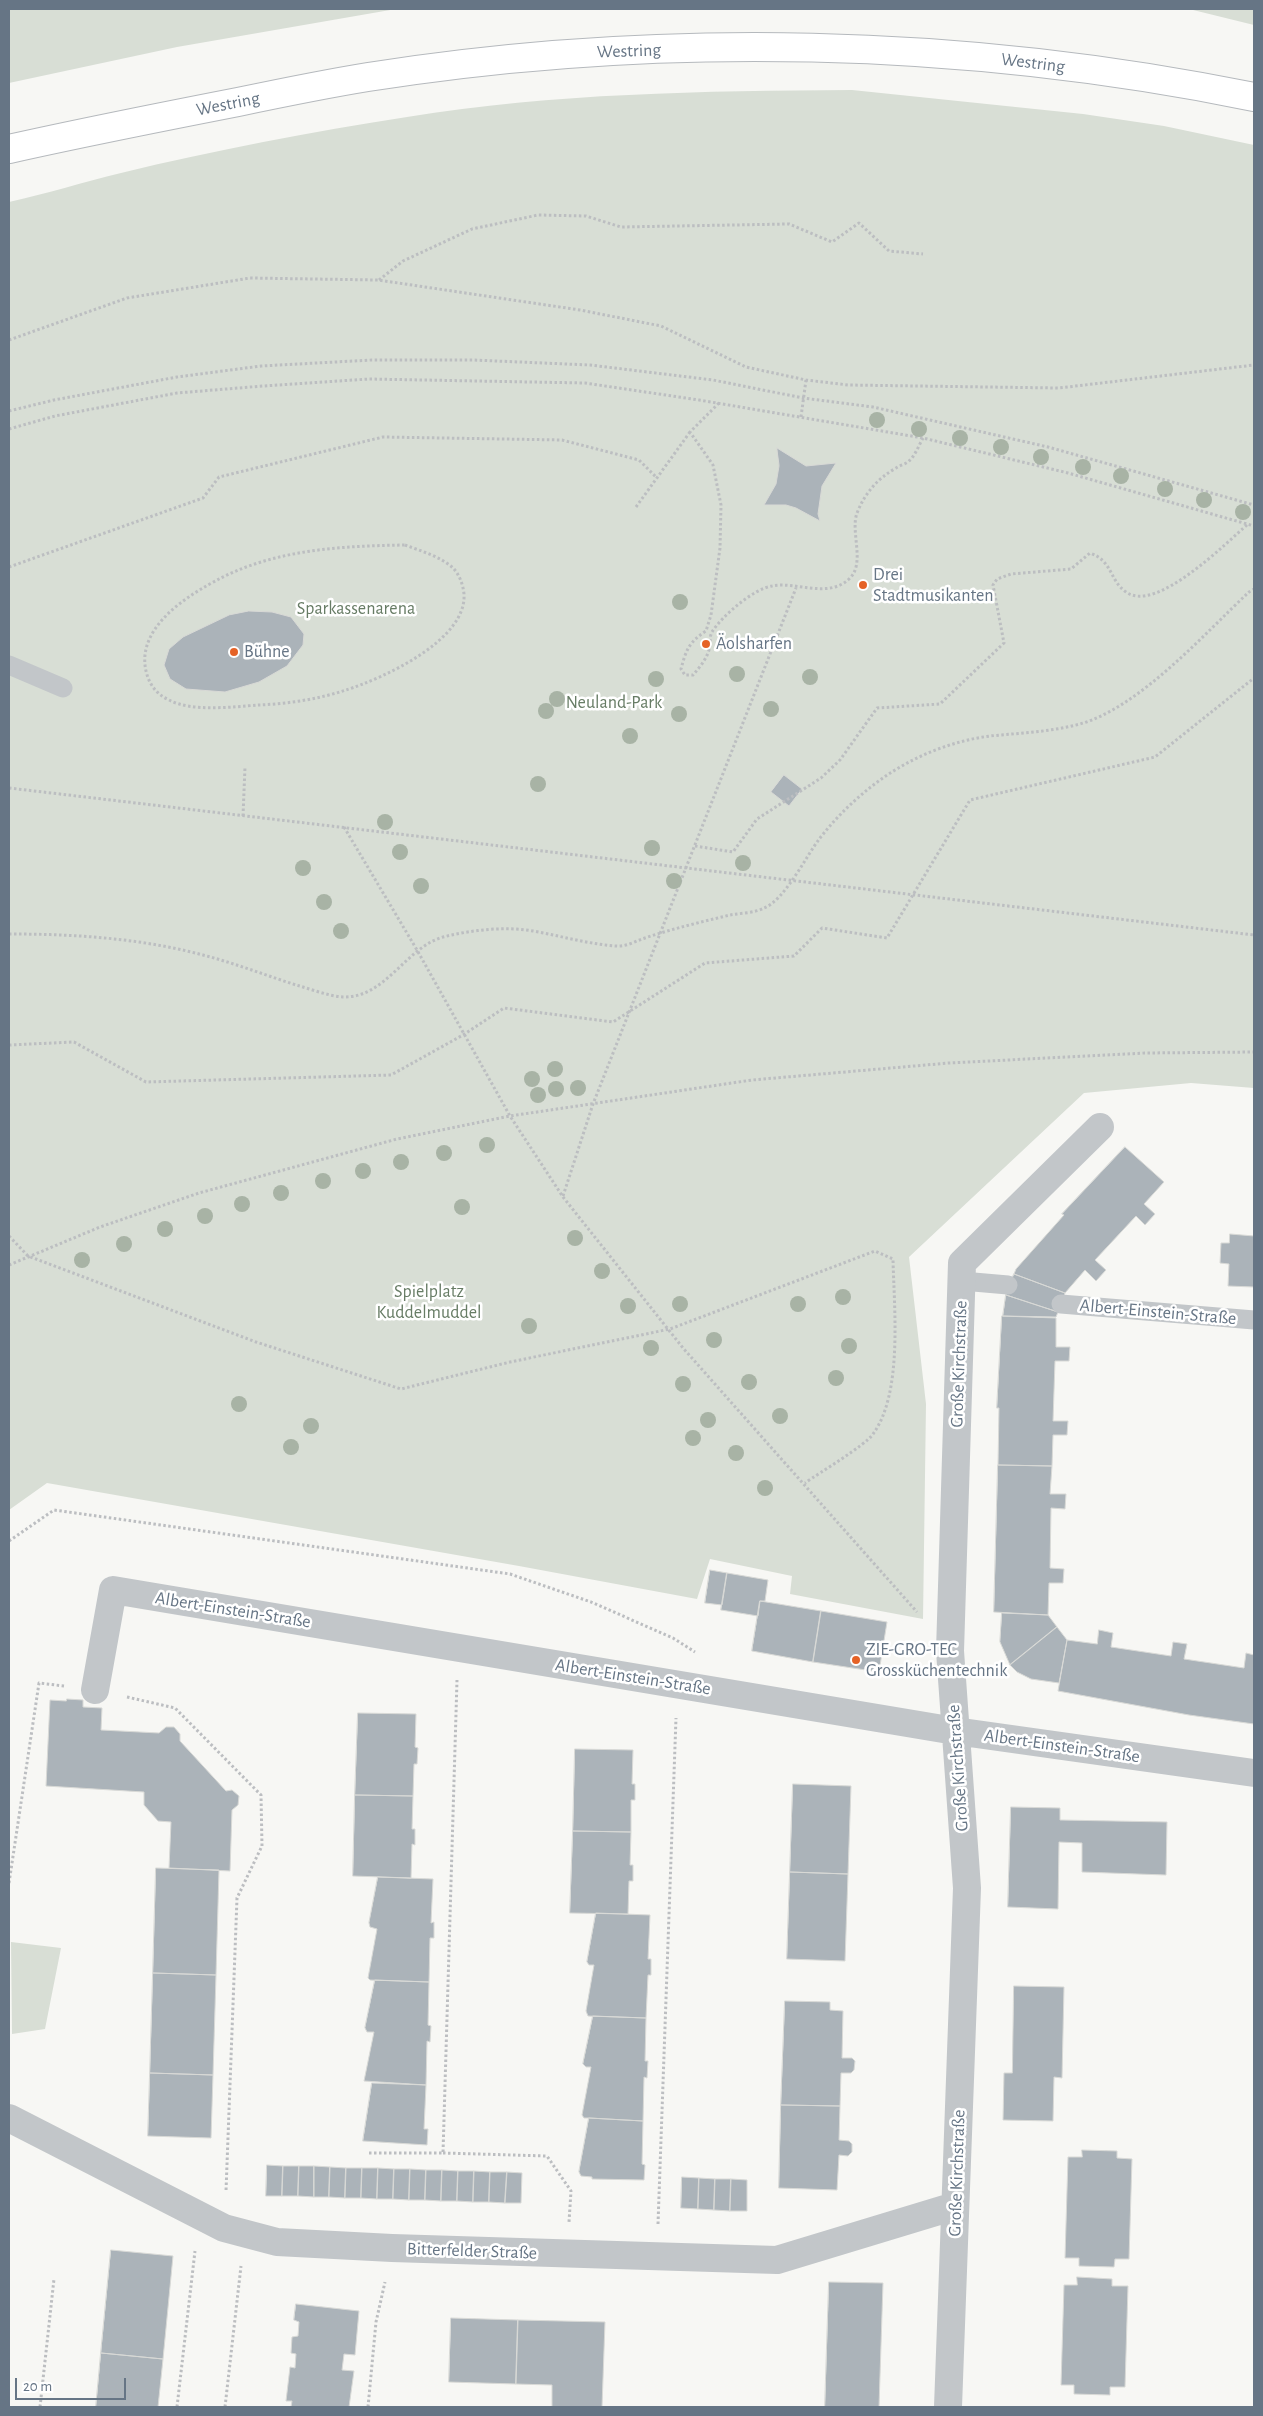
<!DOCTYPE html>
<html>
<head>
<meta charset="utf-8">
<style>
	body { margin:0 }
	#map { position:relative; width:1263px; height:2416px; overflow:hidden; background:#f7f7f4; font-family:"Alegreya Sans",sans-serif }
	canvas { display:block }
	.frame { position:absolute; inset:0; border:10px solid #667585; pointer-events:none }
	.scale { position:absolute; left:15px; top:2378px; width:111px; height:22px; box-sizing:border-box; border:2px solid #667585; border-top:0; padding-left:6px; font-size:15px; line-height:18px; white-space:nowrap; color:#667585; -webkit-text-stroke:4px #fff; paint-order:stroke }
</style>
</head>
<body>
<div id="map">
<canvas width="1263" height="2416"></canvas>
<div class="frame"></div>
<div class="scale">20 m</div>
</div>
<script>
const context = document.querySelector('canvas').getContext('2d');
context.lineJoin = 'round';
function fillPath(path, color) {
  context.fillStyle = color;
  context.fill(path, 'evenodd');
}
function stroke(path, color, width, dash) {
  context.strokeStyle = color;
  context.lineWidth = width;
  context.lineCap = dash ? 'butt' : 'round';
  context.setLineDash(dash || []);
  context.stroke(path);
}
function drawText(font, color, halo, rows, align = 'center') {
  context.font = font + ' "Alegreya Sans",sans-serif';
  context.lineWidth = 5;
  context.setLineDash([]);
  context.textBaseline = 'middle';
  context.strokeStyle = halo;
  context.fillStyle = color;
  for (const [text, x, y, turn = 0] of rows) {
    context.save();
    context.translate(x, y);
    context.rotate((+turn || 0) * Math.PI / 180);
    context.textAlign = isNaN(turn) ? turn : align;
    if (halo) context.strokeText(text, 0, 0);
    context.fillText(text, 0, 0);
    context.restore();
  }
}
fillPath(new Path2D(`
	M9 9H396L177 47 9 83Z
	M1189 9H1254V25Z
	M852 90 1083 114 1164 126 1254 145V1088L1191 1083 1084 1093 909 1257 926 1404 923 1619 790 1594 792 1576 710 1559 697 1599 519 1566 47 1483 9 1510V202C46 194 83 182 121 173 215 150 311 132 407 117 554 93 703 91 852 90Z
	M11 1942 61 1948 45 2029 12 2034Z`), '#d8ded5');
const building = new Path2D(`
	M777 448 806 466 836 463 822 486 818 514 820 521 796 508 786 505H764L776 484 779 466Z
	M249 611 272 612 291 617 304 634 303 645 287 666 259 682 225 692 186 689 170 679 164 665 169 649 183 637 229 615Z
	M784 775 802 789 789 806 771 792Z
	M1125 1147 1164 1182 1144 1204 1155 1214 1145 1225 1136 1216 1095 1260 1106 1270 1096 1281 1085 1270 1065 1293 1014 1274 1016 1269 1064 1215 1062 1214Z
	M1230 1234 1254 1236V1287L1228 1286 1229 1264 1220 1263 1221 1243H1229Z
	M1014 1274 1065 1293 1058 1312 1006 1295Z
	M1006 1295 1058 1312 1056 1317 1003 1316Z
	M1002 1316 1056 1318V1347H1070L1069 1361H1055L1053 1421H1068L1067 1435H1053L1052 1466 998 1465 999 1408H997Z
	M998 1465 1052 1466 1050 1494H1066L1065 1509 1051 1508 1050 1568 1064 1569 1063 1583H1049L1048 1615 994 1612Z
	M710 1570 727 1573 722 1605 705 1603Z
	M727 1573 768 1580 765 1601H760L758 1616 721 1610Z
	M760 1601 821 1611 813 1662 752 1651Z
	M821 1611 887 1622 879 1672 813 1662Z
	M1002 1613 1048 1615 1057 1627 1010 1665 1000 1642Z
	M1057 1627 1067 1640 1059 1683 1031 1679 1017 1672 1010 1665Z
	M1099 1630 1113 1633 1111 1647 1171 1656 1173 1642 1187 1644 1184 1659 1244 1668 1246 1653 1254 1655V1724L1189 1715 1058 1691 1067 1640 1097 1644Z
	M67 1699 83 1700V1707L102 1708 101 1730 159 1733 166 1727H174L180 1734V1741L226 1791 232 1790 239 1796 238 1805 232 1810 230 1871 169 1868 171 1822 158 1821 144 1805V1792L46 1786 50 1700 66 1701Z
	M358 1713 416 1714 415 1747 418 1748 417 1764H414L413 1796 355 1795Z
	M575 1749 633 1750 632 1784H635V1800H631V1832L573 1831Z
	M793 1784 851 1786 848 1874 790 1872Z
	M355 1795 413 1796 412 1829H415V1845L412 1844 411 1878 353 1876Z
	M1011 1807 1060 1808V1820L1167 1822 1166 1875 1082 1872V1843L1059 1842 1058 1909 1008 1907Z
	M573 1831 631 1832 630 1865H633V1881H629L628 1914 570 1913Z
	M156 1868 219 1870 216 1975 153 1973Z
	M790 1872 848 1874 845 1961 787 1959Z
	M378 1877 433 1879 431 1923 434 1922V1938H430L429 1982 370 1980 368 1978 377 1929 370 1927 369 1923Z
	M596 1913 650 1915 648 1959H651V1975H648L646 2018 588 2016 586 2011 594 1965H589L587 1962Z
	M153 1973 216 1975 213 2075 150 2073Z
	M375 1980 429 1982 428 2025 431 2026 430 2042 427 2041 426 2085 364 2081 374 2032H367L365 2028Z
	M1014 1986 1064 1987 1062 2078 1054 2077 1053 2121 1003 2120 1004 2073H1012Z
	M785 2001 830 2002V2010L843 2011 842 2058H852L855 2061 854 2070 851 2073H841L840 2106 781 2105Z
	M593 2016 646 2018 645 2061H648L647 2078 644 2077 643 2121 589 2118H584L582 2115 591 2067H586L583 2064Z
	M150 2073 213 2075 211 2138 148 2136Z
	M372 2083 426 2085 424 2129H428L427 2145 363 2141Z
	M781 2105 840 2106 839 2140 849 2141 852 2144V2152L848 2156 839 2155 837 2190 779 2188Z
	M589 2118 643 2121 642 2164 645 2165 644 2180 592 2179V2177L581 2176 579 2172Z
	M1082 2150 1117 2151V2158L1132 2159 1129 2259H1115L1114 2267 1079 2266V2258H1065L1068 2157H1082Z
	M267 2165 283 2166 282 2196H266Z
	M283 2166H299L298 2196H282Z
	M299 2166H314V2197L298 2196Z
	M314 2166 330 2167 329 2197H314Z
	M330 2167 346 2168 345 2198 329 2197Z
	M346 2168H362L361 2198H345Z
	M362 2168H378L377 2199 361 2198Z
	M378 2168 394 2169 393 2199H377Z
	M394 2169H410L409 2200 393 2199Z
	M410 2169 426 2170 425 2200H409Z
	M426 2170H442L441 2201 425 2200Z
	M442 2170 458 2171 457 2201H441Z
	M458 2171H474L473 2202 457 2201Z
	M474 2171 490 2172 489 2202H473Z
	M490 2172H507L505 2203 489 2202Z
	M507 2172 522 2173 521 2203H505Z
	M682 2177 699 2178 698 2209 681 2208Z
	M699 2178 715 2179 714 2210 698 2209Z
	M715 2179H731L730 2211 714 2210Z
	M731 2179 747 2180V2211H730Z
	M111 2250 173 2256 163 2359 101 2353Z
	M1077 2277 1112 2279V2286H1128L1125 2387H1110V2395L1074 2394V2385H1061L1064 2285H1077Z
	M829 2282 883 2283 879 2407H825Z
	M296 2304 359 2311 355 2355 344 2354 342 2370 354 2371 349 2407H291L292 2401H286L290 2367 295 2368 296 2354 291 2353 292 2337 298 2336 299 2322 294 2320Z
	M451 2318 518 2320 516 2384 449 2382Z
	M518 2320 605 2322 602 2407H552V2385L516 2384Z
	M101 2353 163 2359 158 2407H96Z`);
fillPath(building, '#abb3b9');
stroke(building, '#d8d9d6', 1);
const primary = new Path2D(`
	M9 149C85 132 161 117 238 102 281 93 325 84 368 77 661 31 964 38 1254 97`);
stroke(primary, '#b5b9bd', 30);
stroke(new Path2D(`
	M379 280 403 261 472 229 538 215 586 216 621 227 789 224 832 242 859 223 889 251 923 254
	M9 340 127 298 250 278 378 280 580 310 661 326 746 367 806 380 848 385 1059 388 1254 365
	M719 403 690 432 713 465 721 505 720 548 711 615 706 631C689 642 686 650 681 669L685 675H693C699 668 706 660 709 650 711 644 709 637 712 632 722 616 753 589 772 586 795 581 828 599 849 579 866 564 850 532 857 513 865 493 877 479 896 468 900 465 906 464 909 461 915 456 919 445 923 438
	M9 411 54 400 177 377 261 366 372 360H473L590 365 713 380 803 398 873 407 1048 447 1254 505
	M801 417 806 380
	M9 429 55 416 177 393 263 386 369 379 585 383 699 400 923 438 1068 473 1254 526
	M636 507 690 432
	M405 545C421 551 442 557 454 569 460 576 463 585 464 594 467 640 384 678 346 690 319 699 287 704 258 705 233 707 191 712 169 700 156 694 149 684 146 671 136 627 188 595 221 578 278 549 343 546 405 545Z
	M9 567 203 498 219 477 383 437 562 440 639 460 657 478
	M9 788 1254 935
	M243 816 245 767
	M344 827 417 950 510 1116 563 1197 683 1348 917 1612
	M695 846 733 852 757 819 821 778 840 760 877 708 940 704 1004 643 993 585 997 579 1011 574 1071 569 1090 553C1113 561 1109 580 1126 592 1156 614 1226 543 1248 524
	M9 934C74 934 139 938 203 955 234 963 265 975 296 985 311 989 328 996 343 997 386 998 405 948 443 937 472 930 504 926 533 931 561 936 588 944 616 946 625 947 634 942 642 939 671 929 701 922 730 915 741 913 755 913 764 908 785 900 806 856 820 838 838 815 857 797 880 780 912 757 951 741 990 736 1020 733 1050 732 1080 724 1140 707 1204 634 1249 592L1254 589
	M9 1045 74 1042 146 1082 391 1075 463 1035 504 1008 613 1022 705 963 794 956 822 928 887 938 970 800 1155 757 1254 678
	M563 1196 593 1104 796 588
	M9 1236 28 1256 256 1342 401 1389 510 1362 670 1329 875 1251 893 1259C894 1308 903 1393 873 1434 866 1445 819 1473 805 1483
	M9 1265 100 1227 199 1193 397 1139 510 1116 752 1080 949 1063 1145 1053 1254 1052
	M9 1541 54 1510 510 1574 591 1602 673 1638 695 1652
	M127 1697 175 1708 261 1795 262 1846 237 1898 226 2191
	M9 1883 39 1683 64 1686
	M369 2153H443L457 1680
	M443 2153 547 2156 571 2191 569 2222
	M658 2224 676 1718
	M40 2407 54 2279
	M177 2407 195 2251
	M225 2407 241 2266
	M368 2407 376 2322 385 2282`), '#bcbec1', 3, [2.5, 2.5]);
stroke(new Path2D(`
	M9 665 63 688
	M962 1281 1008 1285
	M1061 1304 1254 1320`), '#c2c6c9', 19);
stroke(new Path2D(`
	M95 1690 113 1590 955 1731 1254 1773
	M9 2118 224 2228 277 2242 392 2248 777 2260 955 2206
	M948 2407 967 1888 950 1651 962 1263 1100 1127`), '#c2c6c9', 28);
stroke(primary, '#fff', 28);
context.fillStyle = '#a8b3a5';
for (const [x, y] of [
	[877,420],
	[919,429],
	[960,438],
	[1001,447],
	[1041,457],
	[1083,467],
	[1121,476],
	[1165,489],
	[1204,500],
	[1243,512],
	[680,602],
	[737,674],
	[810,677],
	[656,679],
	[557,699],
	[771,709],
	[546,711],
	[679,714],
	[630,736],
	[538,784],
	[385,822],
	[652,848],
	[400,852],
	[743,863],
	[303,868],
	[674,881],
	[421,886],
	[324,902],
	[341,931],
	[555,1069],
	[532,1079],
	[578,1088],
	[556,1089],
	[538,1095],
	[487,1145],
	[444,1153],
	[401,1162],
	[363,1171],
	[323,1181],
	[281,1193],
	[242,1204],
	[462,1207],
	[205,1216],
	[165,1229],
	[575,1238],
	[124,1244],
	[82,1260],
	[602,1271],
	[843,1297],
	[680,1304],
	[798,1304],
	[628,1306],
	[529,1326],
	[714,1340],
	[849,1346],
	[651,1348],
	[836,1378],
	[749,1382],
	[683,1384],
	[239,1404],
	[780,1416],
	[708,1420],
	[311,1426],
	[693,1438],
	[291,1447],
	[736,1453],
	[765,1488]
]) {
  context.beginPath();
  context.arc(x, y, 8, 0, 2 * Math.PI);
  context.fill();
}
for (const [x, y, r, color] of [
	[863,585,5,"#e56226"],
	[706,644,5,"#e56226"],
	[234,652,5,"#e56226"],
	[856,1660,5,"#e56226"]
]) {
  const dot = new Path2D();
  dot.arc(x, y, r, 0, 2 * Math.PI);
  context.fillStyle = color;
  context.fill(dot);
  stroke(dot, '#fff', 2);
}
drawText('18px', '#667585', '#fff', [
	["Westring",629,51,-2],
	["Westring",1033,63,7],
	["Westring",228,104,-11],
	["Albert-Einstein-Straße",1158,1312,5],
	["Große Kirchstraße",959,1364,-88],
	["Albert-Einstein-Straße",233,1610,9],
	["Albert-Einstein-Straße",633,1677,9],
	["Albert-Einstein-Straße",1062,1746,8],
	["Große Kirchstraße",958,1768,-94],
	["Große Kirchstraße",957,2173,-88],
	["Bitterfelder Straße",472,2251,2]
]);
drawText('18px', '#667585', '#fff', [
	["Drei",873,575],
	["Stadtmusikanten",873,596],
	["Äolsharfen",716,644],
	["Bühne",244,652],
	["ZIE-GRO-TEC",866,1650],
	["Grossküchentechnik",866,1671]
], 'left');
drawText('18px', '#677c65', '#fff', [
	["Sparkassenarena",356,609],
	["Neuland-Park",614,703],
	["Spielplatz",429,1292],
	["Kuddelmuddel",429,1313]
]);
</script>
</body>
</html>
